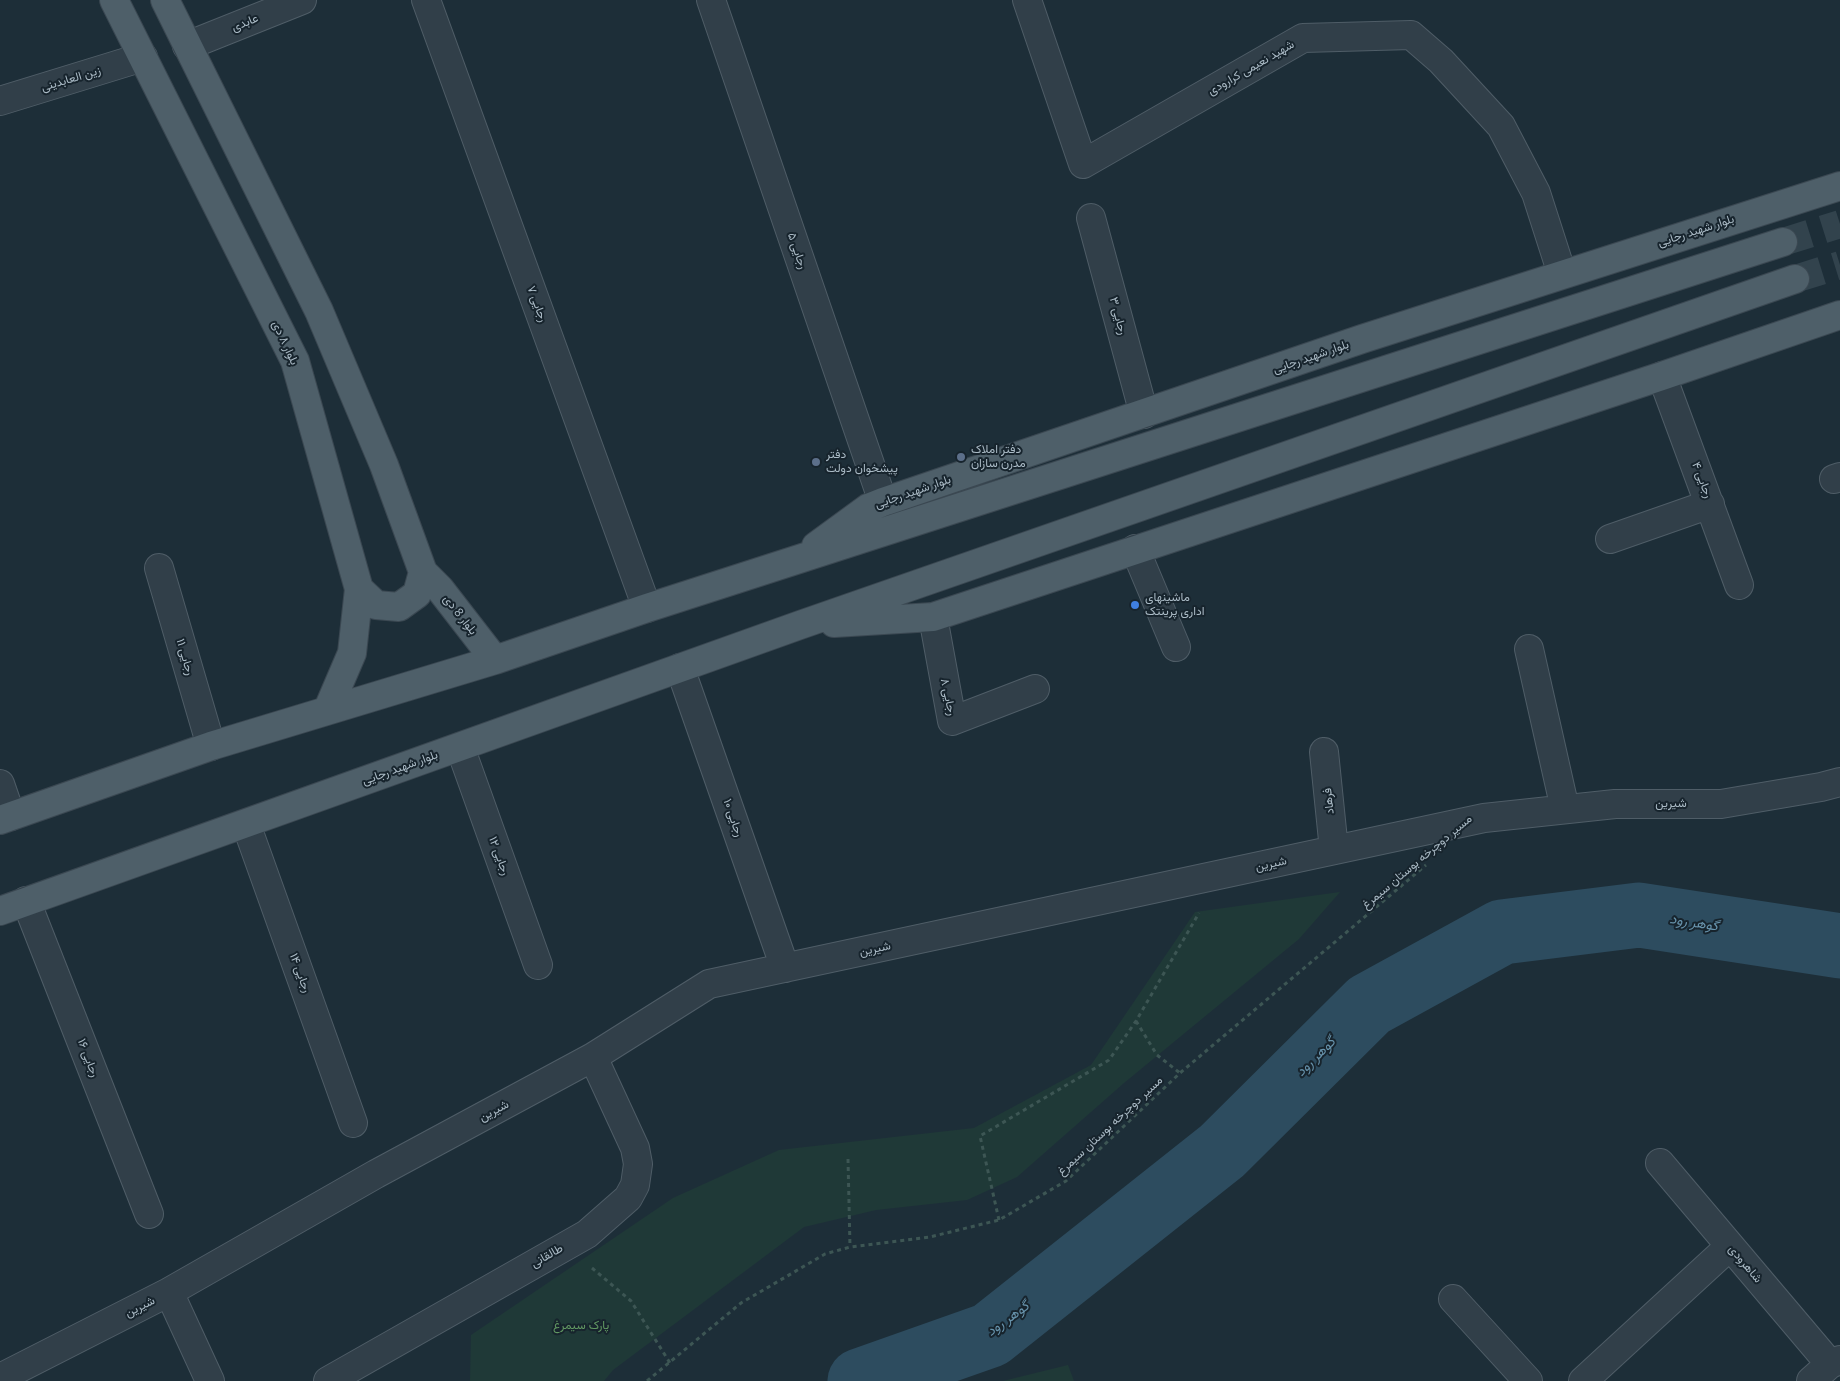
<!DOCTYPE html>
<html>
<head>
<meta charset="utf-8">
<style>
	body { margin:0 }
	canvas { display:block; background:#1d2e38 }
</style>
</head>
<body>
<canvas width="1840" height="1381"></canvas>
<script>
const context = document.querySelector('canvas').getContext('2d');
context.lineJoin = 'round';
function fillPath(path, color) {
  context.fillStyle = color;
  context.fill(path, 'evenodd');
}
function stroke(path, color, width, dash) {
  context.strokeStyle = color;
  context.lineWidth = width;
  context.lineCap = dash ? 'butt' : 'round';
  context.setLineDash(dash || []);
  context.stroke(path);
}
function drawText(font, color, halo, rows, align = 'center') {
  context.font = font + ' "Open Sans",Vazirmatn,sans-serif';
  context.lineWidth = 4;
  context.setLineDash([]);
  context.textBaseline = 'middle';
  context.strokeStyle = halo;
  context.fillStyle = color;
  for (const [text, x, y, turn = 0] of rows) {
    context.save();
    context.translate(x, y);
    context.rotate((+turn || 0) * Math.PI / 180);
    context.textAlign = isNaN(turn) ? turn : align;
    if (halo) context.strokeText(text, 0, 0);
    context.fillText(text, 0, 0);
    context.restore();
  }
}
fillPath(new Path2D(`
	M1340 892 1299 939 1124 1083 1017 1177 967 1200 876 1210 804 1227 613 1370 604 1381H470L471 1335 673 1198 779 1150 974 1128 1091 1065 1195 912Z
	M1068 1365 1074 1381H1002H1003Z`), '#1f3937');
stroke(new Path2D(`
	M860 1381 990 1335 1222 1151 1369 1005 1502 932 1639 915 1840 946`), '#2d4c5f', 65);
stroke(new Path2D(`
	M1783 242 1840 224
	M1795 279 1840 265`), '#32434d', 28, [28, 14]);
const minor = new Path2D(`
	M426 0 647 608
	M711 0 883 502
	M1027 0 1083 164 1303 38 1411 35 1441 61 1501 126 1536 193 1562 274
	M187 46 302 0
	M0 101 143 57
	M1091 218 1144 414
	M1662 376 1739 585
	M1834 479 1840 477
	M1610 539 1710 504
	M1135 549 1176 647
	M159 568 211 746
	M933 617 952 721 1035 689
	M1529 649 1565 809
	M680 668 785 968
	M460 747 538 965
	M1324 752 1334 850
	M0 784 11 816
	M246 824 353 1123
	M26 901 149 1214
	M1660 1163 1830 1364
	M169 1292 210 1381
	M1453 1299 1528 1381
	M0 1378 169 1292 376 1174 593 1057 709 984 1484 818 1615 804H1721L1821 787 1840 782
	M328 1381 587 1234 628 1198 635 1185 638 1164 635 1148 593 1057
	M1583 1381 1730 1246
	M1811 1381 1830 1364 1840 1360`);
const major = new Path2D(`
	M114 0 295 361 359 589 352 653 328 709
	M165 0 319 311 384 465 423 572 440 589 495 660
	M816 546 868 508 883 502 1362 339 1840 186
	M359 589 376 605 399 607 417 594 423 572
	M834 623 933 617 1662 376 1840 315
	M0 820 211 746 495 660 647 608 1783 242
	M0 911 800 625 1795 279`);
stroke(minor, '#4f5d67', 30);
stroke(major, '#3b4852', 30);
stroke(new Path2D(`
	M1136 1021 1157 1055 1180 1073
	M848 1159 850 1247
	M999 1220 980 1136 1109 1060 1136 1021 1199 913
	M592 1268 631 1301 670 1363
	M647 1381 741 1303 825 1254 850 1247 930 1237 999 1220 1066 1181 1180 1073 1426 865`), '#3d5654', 3, [4, 4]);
stroke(minor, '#313f49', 28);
stroke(major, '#4e5f69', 28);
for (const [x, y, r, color] of [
	[961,457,5,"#5c6f8a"],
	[816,462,5,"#5c6f8a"],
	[1135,605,5,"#3f7fe0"]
]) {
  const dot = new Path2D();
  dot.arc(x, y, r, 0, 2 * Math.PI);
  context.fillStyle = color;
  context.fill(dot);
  stroke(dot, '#17242d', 2);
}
drawText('12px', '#abbbc6', '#17242d', [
	["عابدی",245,23,-22],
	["شهید نعیمی کرارودی",1251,68,-30],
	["زین العابدینی",71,79,-17],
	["بلوار شهید رجایی",1696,231,-18],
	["رجایی ۵",797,251,71],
	["رجایی ۷",537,304,70],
	["رجایی ۳",1118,316,75],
	["بلوار ۸ دی",285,343,65],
	["بلوار شهید رجایی",1311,357,-19],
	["رجایی ۴",1702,480,69],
	["بلوار شهید رجایی",913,492,-19],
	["بلوار 8 دی",460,615,52],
	["رجایی ۱۱",185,657,74],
	["رجایی ۸",948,697,78],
	["بلوار شهید رجایی",400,768,-20],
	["فرهاد",1329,801,-96],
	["شیرین",1671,804],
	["رجایی ۱۰",733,818,71],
	["رجایی ۱۲",499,856,70],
	["مسیر دوچرخه بوستان سیمرغ",1417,862,-40],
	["شیرین",1271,864,-12],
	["شیرین",875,949,-12],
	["رجایی ۱۴",300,973,70],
	["رجایی ۱۶",88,1058,69],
	["شیرین",494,1111,-28],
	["مسیر دوچرخه بوستان سیمرغ",1110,1126,-43],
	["طالقانی",547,1256,-30],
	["شاهرودی",1745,1264,50],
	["شیرین",140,1307,-27]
]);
drawText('12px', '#abbbc6', '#17242d', [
	["دفتر املاک",971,450],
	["مدرن سازان",971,464],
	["دفتر",826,455],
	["پیشخوان دولت",826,469],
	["ماشینهای",1145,598],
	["اداری پرینتک",1145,612]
], 'left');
drawText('12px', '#619862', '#17242d', [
	["پارک سیمرغ",581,1326]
]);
drawText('italic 14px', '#6894ad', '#17242d', [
	["گوهر رود",1694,923,9],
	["گوهر رود",1316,1057,-45],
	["گوهر رود",1008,1319,-36]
]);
</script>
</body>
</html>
